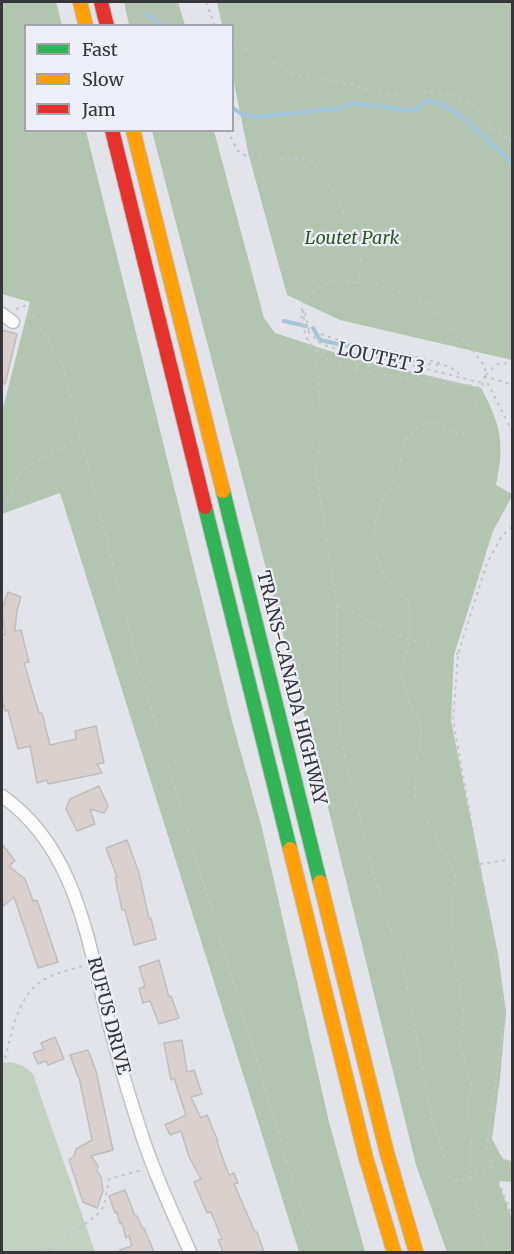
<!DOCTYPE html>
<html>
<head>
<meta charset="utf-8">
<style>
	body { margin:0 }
	#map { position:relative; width:514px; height:1254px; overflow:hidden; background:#e3e4e9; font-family:Merriweather,serif }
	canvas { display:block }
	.frame { position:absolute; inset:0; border:3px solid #36363a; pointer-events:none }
	.legend { position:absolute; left:24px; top:24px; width:210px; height:108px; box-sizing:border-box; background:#eeeff8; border:2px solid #a4a5ac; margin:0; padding:8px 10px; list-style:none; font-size:18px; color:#36363a }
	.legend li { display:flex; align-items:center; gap:12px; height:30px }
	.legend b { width:30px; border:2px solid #a4a5ac }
</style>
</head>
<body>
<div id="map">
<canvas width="514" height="1254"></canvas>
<div class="frame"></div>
<ul class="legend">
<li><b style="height:8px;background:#30b455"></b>Fast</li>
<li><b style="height:8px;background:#ff9f0a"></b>Slow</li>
<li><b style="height:8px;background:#e5322d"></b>Jam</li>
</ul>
</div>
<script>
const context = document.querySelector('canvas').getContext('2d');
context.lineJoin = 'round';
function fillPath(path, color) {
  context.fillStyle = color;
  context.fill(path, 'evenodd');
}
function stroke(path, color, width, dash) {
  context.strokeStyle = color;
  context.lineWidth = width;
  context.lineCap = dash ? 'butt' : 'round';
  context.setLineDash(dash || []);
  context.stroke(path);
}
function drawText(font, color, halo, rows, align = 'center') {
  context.font = font + ' Merriweather,serif';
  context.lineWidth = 4.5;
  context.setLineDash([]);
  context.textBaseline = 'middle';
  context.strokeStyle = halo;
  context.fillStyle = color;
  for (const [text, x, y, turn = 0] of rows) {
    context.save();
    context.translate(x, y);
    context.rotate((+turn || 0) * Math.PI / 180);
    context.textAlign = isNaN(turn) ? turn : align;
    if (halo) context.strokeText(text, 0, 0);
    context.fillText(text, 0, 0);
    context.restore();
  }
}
fillPath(new Path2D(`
	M10 1062 23 1066 33 1074 95 1252H2V1064Z`), '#c3d1c2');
fillPath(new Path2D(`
	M2 2H56L62 25 26 26V130L86 131 232 721 262 828 329 1122 365 1252H299L60 493 2 514V412L30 302 2 294Z
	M124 2H178L185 25H129Z
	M217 2H512V360L340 320 287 295 249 156 233 78 232 26 222 25Z
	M152 131H214L264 318 275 333 348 357 481 388C501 424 505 445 496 485L512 494V496L493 531 454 655 451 721 498 954 506 1012 500 1078 492 1139 503 1159 512 1161V1182L498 1181 512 1219V1252H447L416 1165 324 791Z`), '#b2c5b1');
stroke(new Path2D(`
	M146 13 163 26
	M232 107 241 114 257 117 342 108 353 103 414 111 427 100C453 106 470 124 489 142 498 149 506 155 512 165
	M284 321 306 326
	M313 328 320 340 351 347`), '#a2c6db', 4);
const building = new Path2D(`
	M2 330 17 334 5 384 2 383Z
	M8 592 21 597 17 610 15 631 21 630 29 662 24 663 39 713H42L50 745 76 739 75 731 96 726 104 763 97 764 102 773 48 784 47 780 37 783 30 746 18 749 8 710 5 711 2 700V635L5 634 2 609Z
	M99 786 108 806 104 813 90 809 95 824 77 831 66 809 70 799Z
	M127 840 139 873 149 919 151 918 156 939 134 945 125 910H122L115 877H117L106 848Z
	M2 844 15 861 9 866 25 879 33 901 37 900 58 962 38 968 14 897 2 907Z
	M159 960 169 997 171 996 179 1018 159 1024 150 1001 143 1003 139 989 145 986 139 967Z
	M55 1037 64 1059 48 1065 46 1061 38 1064 33 1053 44 1049 41 1043Z
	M182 1040 187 1072 194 1070 202 1094 191 1097 201 1118 207 1115 218 1141 217 1142 229 1175 234 1173 238 1183 234 1184 255 1232H257L264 1252H223L218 1240 222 1239 211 1212 207 1213 194 1182 201 1179 189 1157 181 1131 170 1135 165 1125 186 1115 174 1078 171 1080 164 1043Z
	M88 1050 96 1071 113 1150 91 1156 98 1166 97 1171 101 1177 103 1191 97 1208 83 1202 69 1160 74 1156 76 1149 92 1140 79 1077H78L70 1055Z
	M125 1190 135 1216H137L143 1229 144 1228 154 1252H120V1250L132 1246 129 1236 126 1238 122 1223 120 1224 117 1212 115 1213 109 1196Z`);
fillPath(building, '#dad0ce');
stroke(building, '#bfbebf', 1.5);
const street = new Path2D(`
	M2 314 13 322
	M2 796C72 845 86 930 105 1008 115 1047 126 1087 139 1126 152 1169 172 1211 190 1252`);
const fast = new Path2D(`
	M223 491 320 882
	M205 507 290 849`);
const slow = new Path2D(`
	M80 2 86 26
	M133 130 223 491
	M290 849 366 1158 394 1252
	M320 882 387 1153 416 1252`);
const jam = new Path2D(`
	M101 2 107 26
	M112 130 205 507`);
stroke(street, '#c0c1c5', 15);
stroke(fast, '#c3bcbe', 16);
stroke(slow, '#c3bcbe', 16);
stroke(jam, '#c3bcbe', 16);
stroke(new Path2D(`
	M206 2 215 26
	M232 41 296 75 351 84 381 94 408 96 426 92 454 95 484 113 492 128 512 141
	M227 130 238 151 246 156 287 159H305L312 162 328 183 360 244 361 262 358 283
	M16 309 27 305 62 363 139 668 298 1198 320 1252
	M303 310 305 328 321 344 353 354 386 359 483 383
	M305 313 309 330 350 344 398 352 442 364 456 370 462 378
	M318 341 388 355 426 364 442 365
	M310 344 322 352 332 354 461 384
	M311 354 317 364C318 392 325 441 315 466L337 606 336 702 344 752 374 876 403 966 433 1123 452 1181C466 1182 480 1172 493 1166
	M486 375 497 364 512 363
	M484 376 512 431
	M484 376 507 383 512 388
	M468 385H456L363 371 337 365 321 356 310 347 303 327 301 312 307 296 320 286 336 280 373 284 423 299 463 339 484 365 486 373 481 390 464 433 458 435 436 421 419 426 405 441 399 471 384 497 375 521 373 550 384 575 409 602 410 640 401 670 408 701 421 721V739L416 763 415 796 455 875 450 939 463 1009 461 1048 471 1084 466 1121 471 1138 470 1178 488 1252
	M469 385 481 388
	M2 506 9 497 20 471 81 437
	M512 527 502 536 487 563 458 654 453 720 502 992V1038L486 1150 512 1215
	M338 606 410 640 458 654
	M480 864 507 860
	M2 1073C9 1045 15 1000 39 983 51 974 69 970 83 966
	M48 1250 96 1216 104 1206 109 1179 142 1170
	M42 1252 48 1250 53 1252`), '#c4c5c6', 2, [3, 4.5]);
stroke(street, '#fbfbfc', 12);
stroke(fast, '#30b455', 14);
stroke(slow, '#ff9f0a', 14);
stroke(jam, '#e5322d', 14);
drawText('italic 18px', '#2b5923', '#eeeff8', [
	["Loutet Park",352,239]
]);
drawText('18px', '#36363a', '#eeeff8', [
	["LOUTET 3",381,359,13],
	["TRANS-CANADA HIGHWAY",291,688,76],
	["RUFUS DRIVE",108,1016,75]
]);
</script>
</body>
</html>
